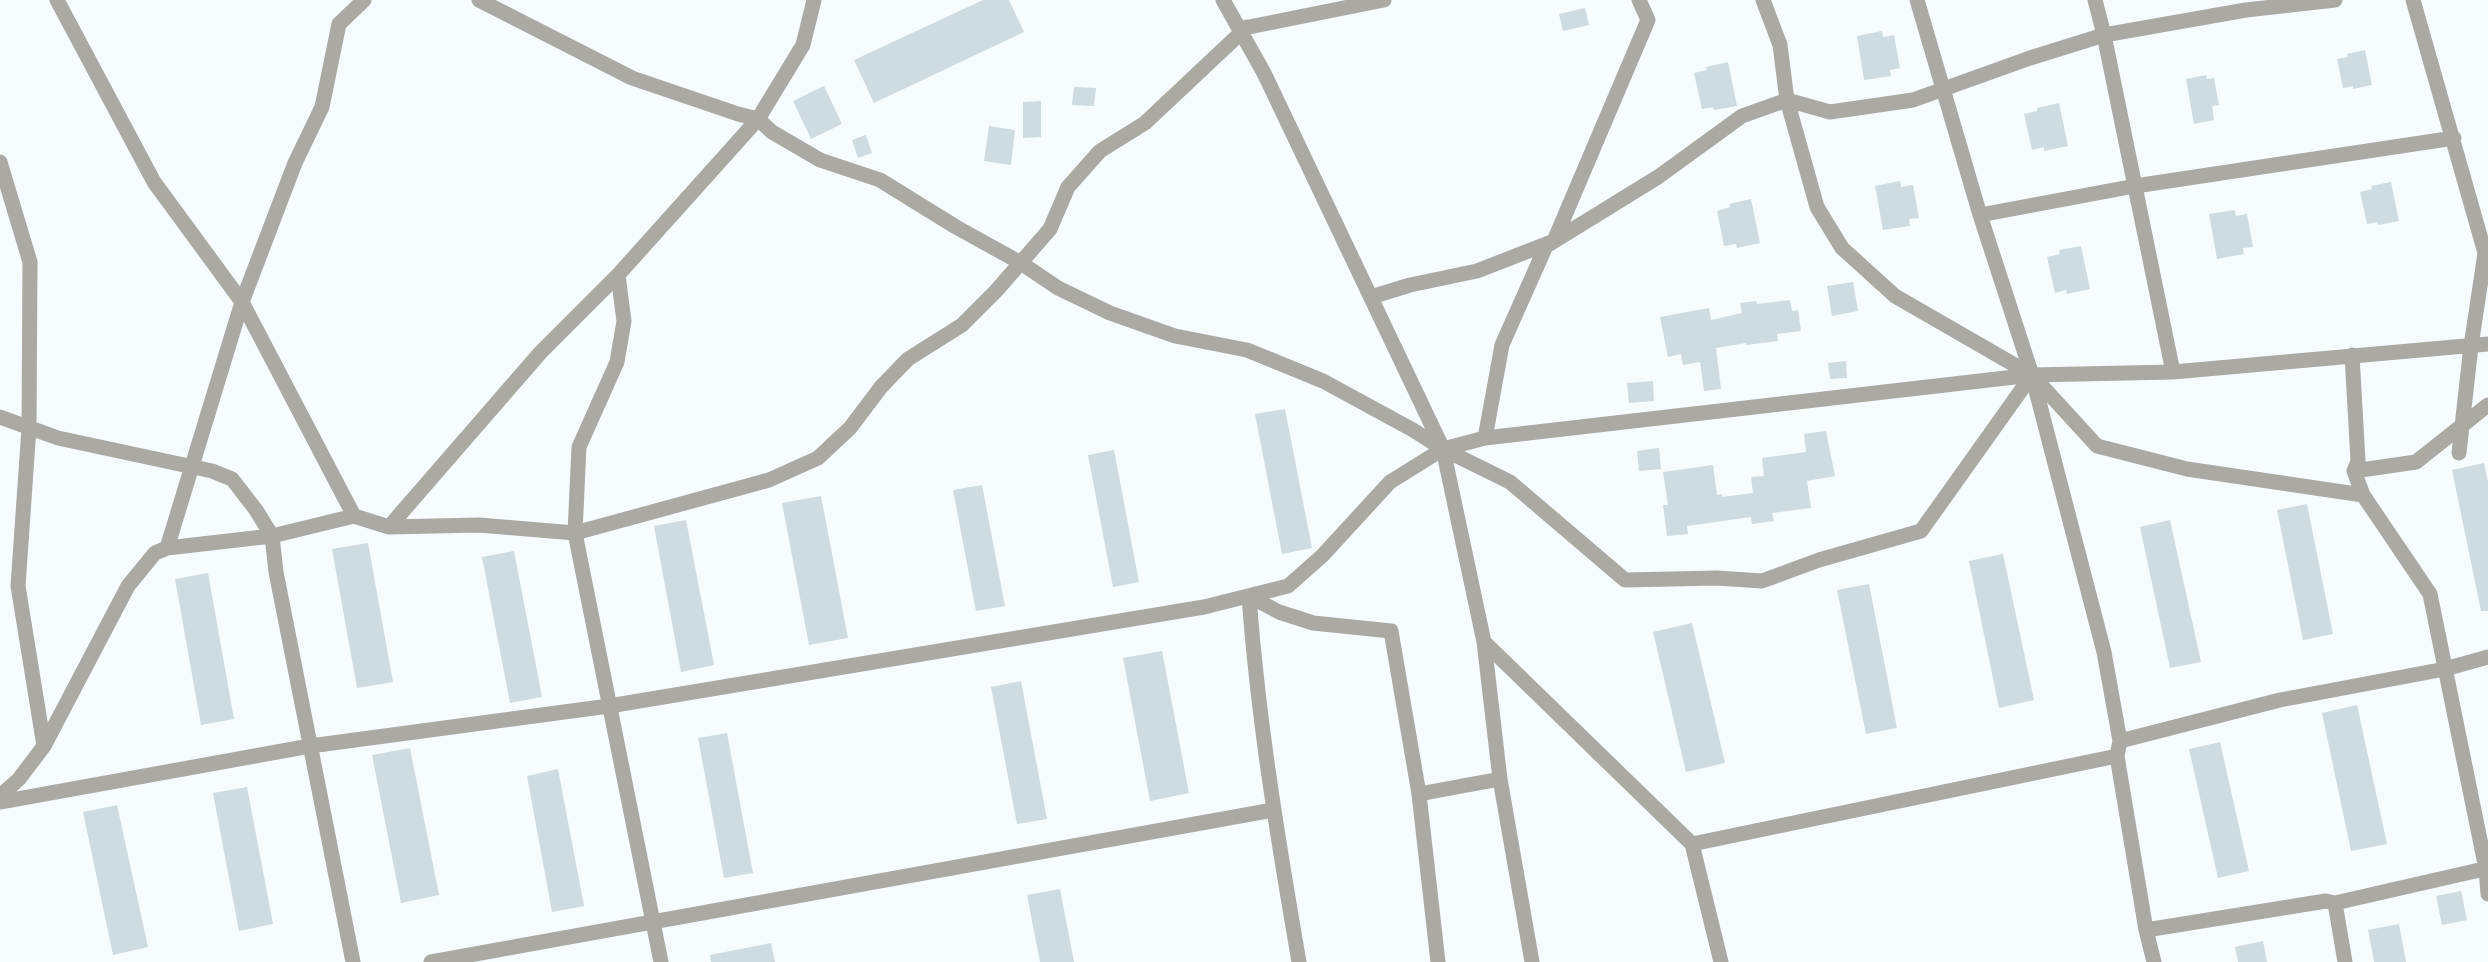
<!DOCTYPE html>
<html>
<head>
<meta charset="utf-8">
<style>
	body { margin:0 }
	canvas { display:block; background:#f6fbfe }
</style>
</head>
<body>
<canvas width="2488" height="962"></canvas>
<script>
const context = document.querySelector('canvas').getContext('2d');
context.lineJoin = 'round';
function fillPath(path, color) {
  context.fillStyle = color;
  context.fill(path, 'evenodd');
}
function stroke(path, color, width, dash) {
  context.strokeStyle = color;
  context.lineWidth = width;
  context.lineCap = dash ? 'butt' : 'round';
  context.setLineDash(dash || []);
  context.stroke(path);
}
fillPath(new Path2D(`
	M983 0H1009L1024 32 874 103 854 60Z
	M1585 8 1589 25 1563 31 1559 14Z
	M1882 31 1883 37 1894 35 1900 68 1890 70 1891 76 1864 80 1857 36Z
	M2365 50 2372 85 2353 89V86L2343 88 2337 59 2348 57 2347 54Z
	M1728 62 1737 106 1714 110 1713 107 1702 109 1694 73 1707 70 1706 67Z
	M2206 75 2207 79 2214 78 2219 105 2212 106 2214 120 2194 124 2186 79Z
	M824 86 842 124 811 139 793 101Z
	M1074 87 1096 88 1094 106 1072 105Z
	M1041 101V137L1023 138V102Z
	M2059 103 2068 146 2044 151V147L2032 150 2024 114 2037 111V108Z
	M989 126 1015 130 1011 165 984 161Z
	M866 135 872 153 858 158 852 140Z
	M1900 181 1901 187 1913 185 1919 218 1909 219 1910 226 1883 230 1875 186Z
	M2391 182 2399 221 2378 225 2377 222 2367 224 2360 192 2372 189 2371 186Z
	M1751 199 1760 243 1737 248 1736 244 1724 246 1717 211 1730 207 1729 204Z
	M2235 210 2236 216 2247 214 2253 247 2243 248 2244 254 2217 259 2209 214Z
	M2081 246 2090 289 2067 294 2066 290 2055 293 2047 257 2060 254 2059 250Z
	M1853 282 1858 311 1832 316 1827 286Z
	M1790 300 1792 311 1798 310 1801 331 1777 334 1778 341 1746 345V343L1716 348 1721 389 1704 391 1700 362 1683 365 1681 354 1668 357 1660 317 1709 308 1711 320 1742 313 1740 303 1756 301 1757 304Z
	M1846 361 1847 378 1830 379 1828 363Z
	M1653 381 1654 401 1629 403 1627 383Z
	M1285 409 1312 548 1282 554 1255 414Z
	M1826 431 1835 476 1807 481 1811 508 1772 513 1774 521 1752 524 1751 517 1687 526 1688 534 1667 536 1663 505H1668L1663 472 1713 465 1717 495 1722 494V497L1753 493 1751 477 1764 476 1762 458 1806 452 1804 434Z
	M1659 448 1661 469 1639 471 1637 451Z
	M1114 450 1139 582 1113 587 1088 455Z
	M2484 463 2488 482V611H2481L2452 470Z
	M982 485 1005 606 976 611 953 490Z
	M821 496 848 638 809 645 782 503Z
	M2307 504 2333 634 2303 640 2277 510Z
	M686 520 714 665 681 672 654 526Z
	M2170 520 2201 662 2170 668 2140 527Z
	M368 543 393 682 357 688 332 549Z
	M514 551 542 697 510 703 482 557Z
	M2003 554 2034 700 1999 708 1969 561Z
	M208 573 234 719 201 725 175 579Z
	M1869 584 1897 728 1866 734 1837 590Z
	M1692 623 1725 763 1686 772 1653 632Z
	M1162 651 1189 793 1150 801 1123 658Z
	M1021 681 1047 819 1017 824 991 687Z
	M2357 705 2387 844 2351 851 2322 713Z
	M727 733 753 873 724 878 698 738Z
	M2220 742 2249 871 2218 878 2189 749Z
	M410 748 439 895 401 903 372 755Z
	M558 769 584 906 552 912 527 776Z
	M247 787 273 924 239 931 213 793Z
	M117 805 148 947 113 955 83 812Z
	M1060 889 1074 962H1040L1027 895Z
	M2461 891 2467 920 2442 925 2436 896Z
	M2399 924 2406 962H2374L2368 930Z
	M2263 941 2267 962H2238L2235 947Z
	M771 943 775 962H711L710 955Z`), '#cedbe1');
stroke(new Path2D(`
	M57 0 154 182 242 302 354 516
	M479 0 632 78 738 114 758 119 772 132 820 160 880 180 956 227 1021 263 1058 288 1110 313 1175 336 1247 350 1323 381 1413 430 1443 449 1510 482 1625 580 1717 578 1762 581 1819 560 1921 531 2032 375
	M1223 0 1264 73 1443 449 1484 642 1500 779 1532 962
	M1763 0 1780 45 1787 100 1817 207 1842 248 1895 296 2032 375 2097 446 2187 469 2363 495 2430 594 2486 869 2488 894
	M1917 0 1980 215 2032 375 2104 652 2120 741 2117 756 2146 930 2154 962
	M2095 0 2104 35 2173 372
	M2413 0 2485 253 2471 346 2459 453
	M1239 29 1384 0
	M0 162 30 262 29 428 18 586 44 746
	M1980 215 2135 186 2454 138
	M618 275 758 119 803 45 814 0
	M1371 297 1410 285 1477 271 1554 241 1648 20 1639 0
	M2352 355 2358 461 2354 471 2363 495
	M0 417 58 438 212 471 232 479 256 510 272 536 276 572 353 962
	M1485 438 1502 345 1546 246 1658 177 1742 116 1787 100 1830 112 1913 100 2030 58 2104 35 2246 10 2335 0
	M2354 471 2416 462 2488 405
	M389 527 540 353 618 275 624 321 617 362 579 447 575 533 661 962
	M167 548 242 302 295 163 322 107 339 24 364 0
	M1249 596 1279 612 1313 623 1391 631 1419 794 1438 962
	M1249 596C1258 720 1278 840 1299 962
	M1484 642 1692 844 1721 962
	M2120 741 2280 700 2445 669 2488 657
	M1419 794 1500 779
	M0 796 19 779 44 746 128 586 155 553 167 548 272 536 354 516 389 527 479 525 575 533 769 480 818 458 850 428 881 387 908 359 962 325 996 291 1050 229 1068 187 1100 151 1145 123 1247 27
	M0 802 310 746 609 706 1204 607 1288 586 1322 556 1390 482 1443 449 1485 438 2032 375 2173 372 2488 344
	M1692 844 2117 756
	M2335 903 2345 962
	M2146 930 2326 901 2335 903 2488 868
	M431 962 1273 810`), '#aaa9a4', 15);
</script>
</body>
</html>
